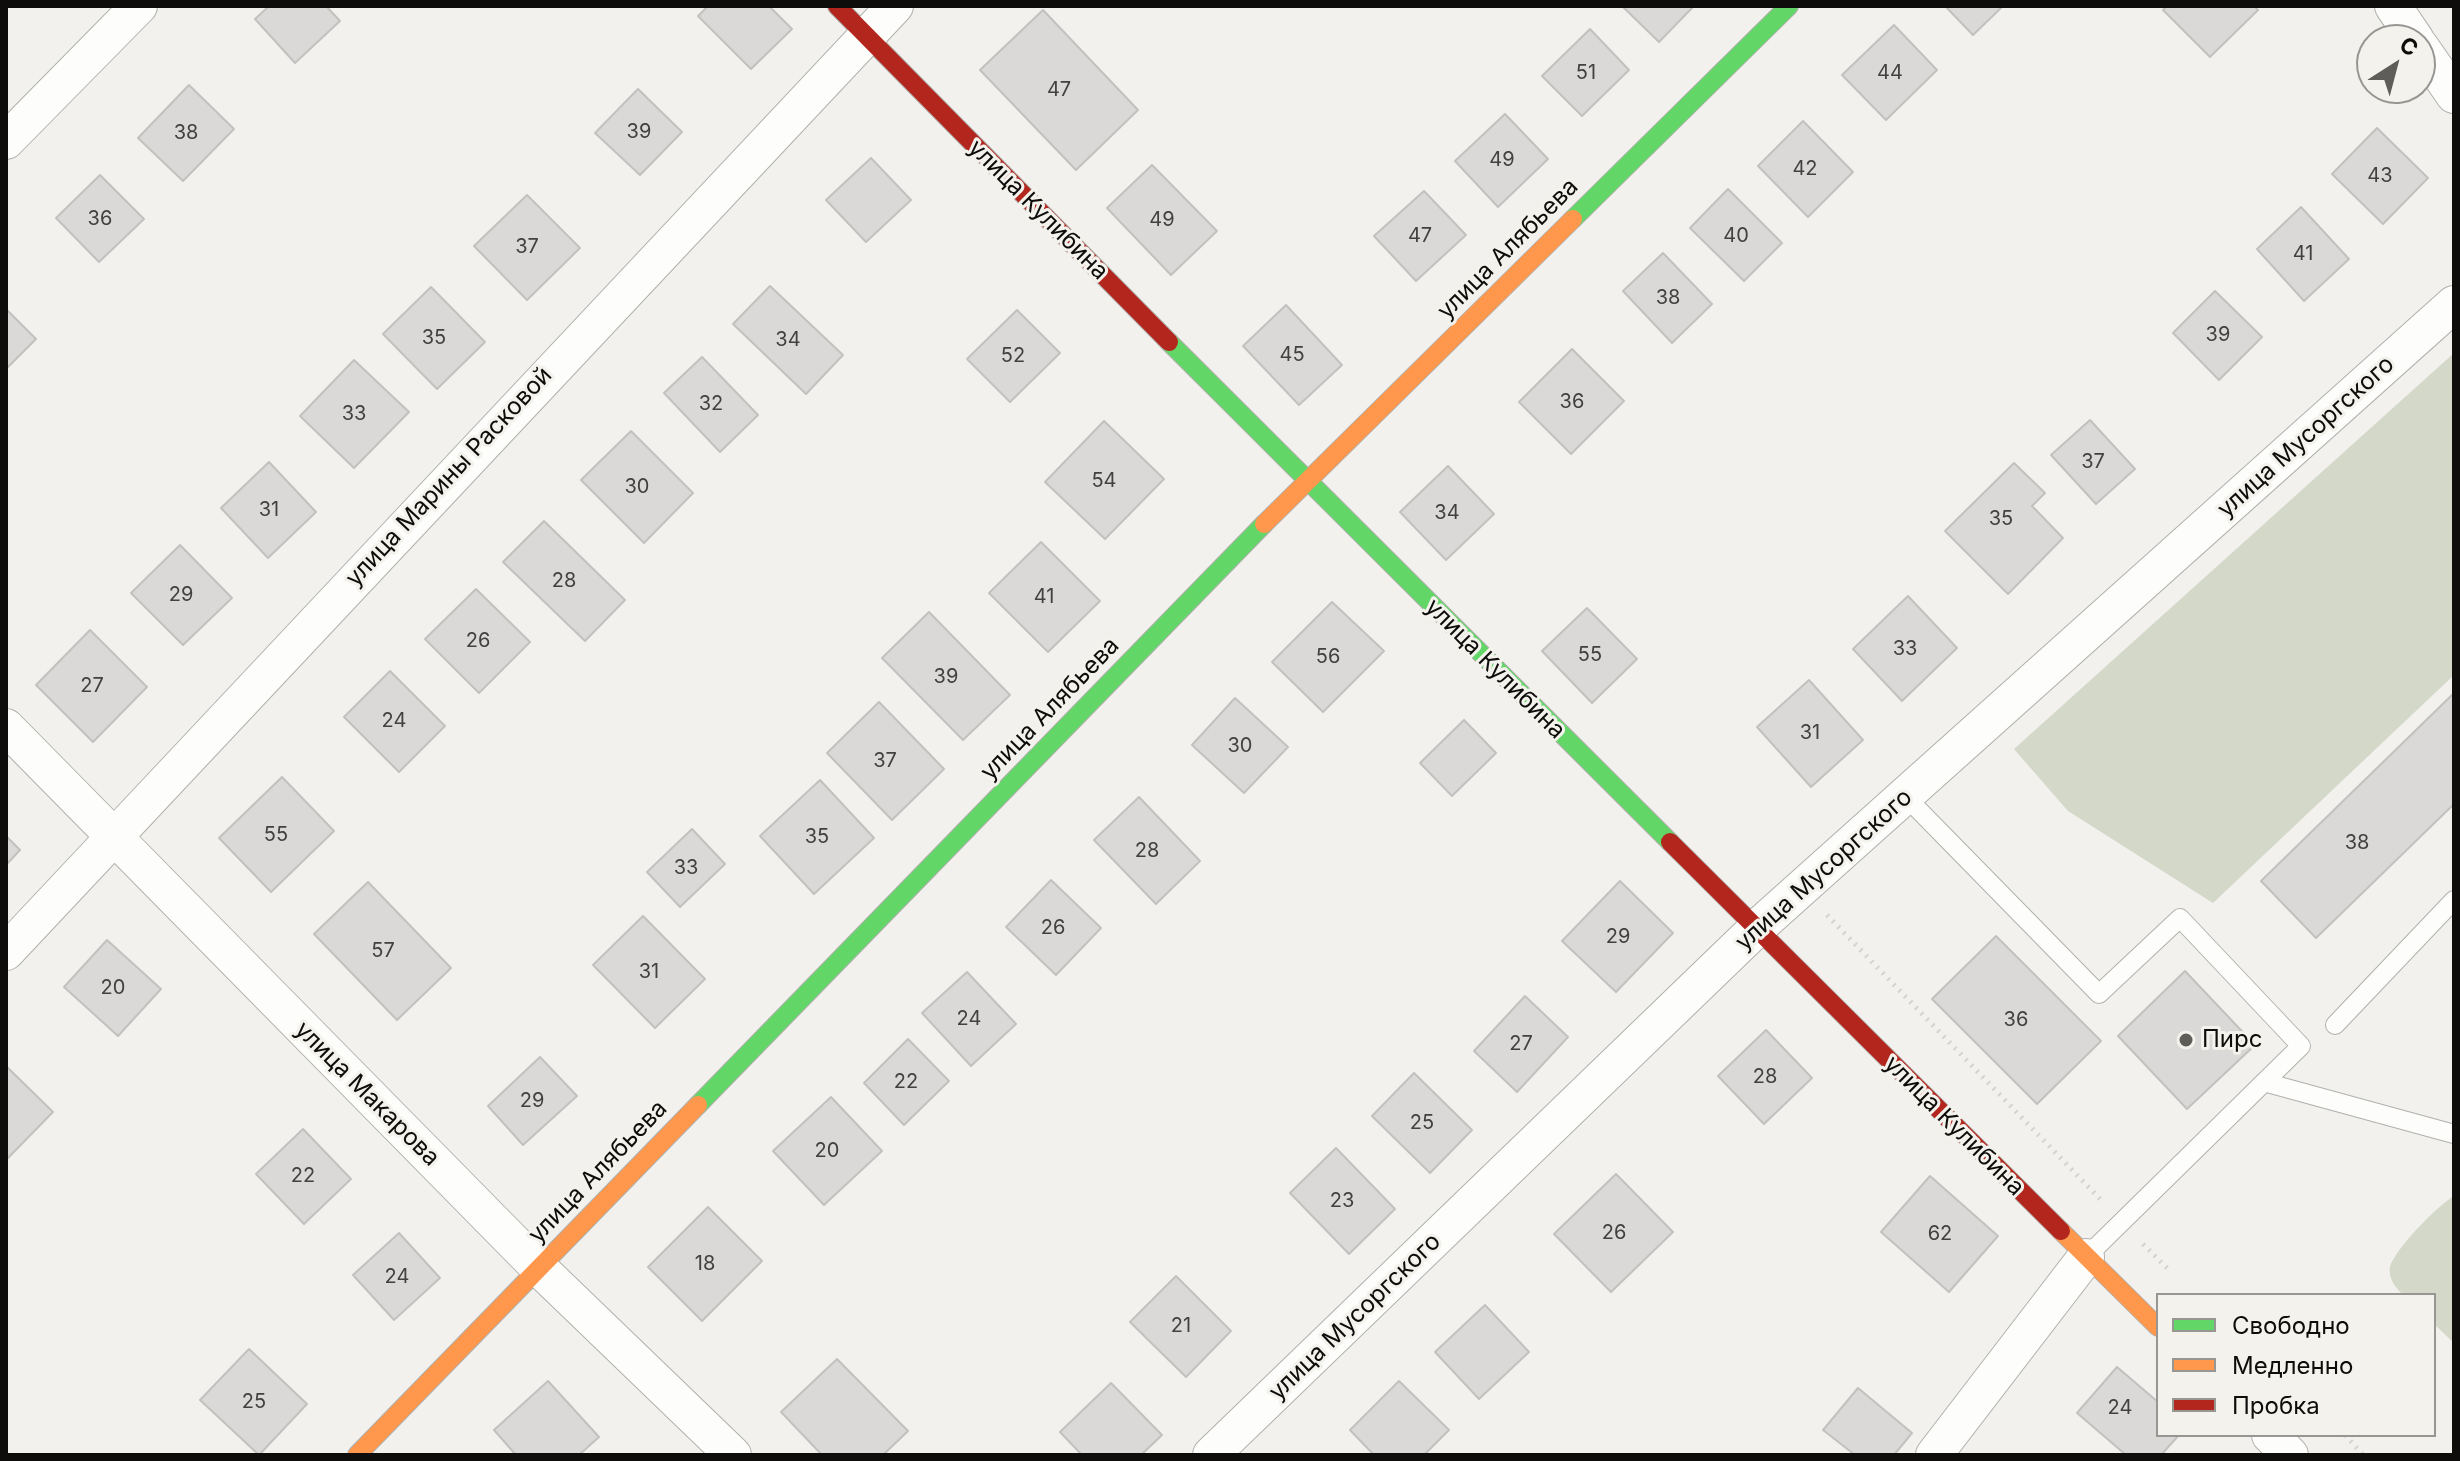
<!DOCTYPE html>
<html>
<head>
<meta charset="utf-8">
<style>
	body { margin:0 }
	#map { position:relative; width:2460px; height:1461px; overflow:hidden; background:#f2f1ee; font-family:Inter,sans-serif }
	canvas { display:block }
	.frame { position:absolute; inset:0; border:8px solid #0e0d0b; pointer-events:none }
	.legend { position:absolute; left:2156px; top:1293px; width:280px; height:144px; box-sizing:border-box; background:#f4f2ec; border:2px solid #989692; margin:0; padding:10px 14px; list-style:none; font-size:24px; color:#0e0d0b }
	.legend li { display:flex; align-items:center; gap:16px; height:40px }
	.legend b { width:40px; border:2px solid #989692 }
	.north { position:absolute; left:2356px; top:24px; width:80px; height:80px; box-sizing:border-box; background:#f4f2ec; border:2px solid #989692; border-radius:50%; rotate:36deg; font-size:22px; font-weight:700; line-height:32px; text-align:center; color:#0e0d0b }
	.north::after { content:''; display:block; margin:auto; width:28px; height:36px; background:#5e5d5a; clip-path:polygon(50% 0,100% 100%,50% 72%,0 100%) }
</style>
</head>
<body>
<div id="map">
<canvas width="2460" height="1461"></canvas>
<div class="frame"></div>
<ul class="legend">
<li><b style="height:10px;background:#63d668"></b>Свободно</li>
<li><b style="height:10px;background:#ff974d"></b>Медленно</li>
<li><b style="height:10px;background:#b3261e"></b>Пробка</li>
</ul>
<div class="north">С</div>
</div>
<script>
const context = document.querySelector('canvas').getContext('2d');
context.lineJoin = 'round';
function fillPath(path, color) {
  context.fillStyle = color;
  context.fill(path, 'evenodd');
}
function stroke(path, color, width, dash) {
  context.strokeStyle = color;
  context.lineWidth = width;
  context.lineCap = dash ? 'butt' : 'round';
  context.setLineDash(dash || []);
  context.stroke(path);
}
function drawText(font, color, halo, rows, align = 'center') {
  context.font = font + ' Inter,sans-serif';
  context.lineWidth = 6;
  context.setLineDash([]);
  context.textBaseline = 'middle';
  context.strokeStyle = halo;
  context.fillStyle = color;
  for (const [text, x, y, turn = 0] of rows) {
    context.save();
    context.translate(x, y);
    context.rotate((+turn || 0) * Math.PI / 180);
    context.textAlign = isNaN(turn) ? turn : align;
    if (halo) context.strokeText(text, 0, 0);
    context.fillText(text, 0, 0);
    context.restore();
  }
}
fillPath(new Path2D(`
	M2454 353V675L2213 903 2068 811 2014 749Z
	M2454 1196V1343L2434 1324V1295H2403C2396 1288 2388 1279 2390 1267 2394 1250 2438 1205 2454 1196Z`), '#d3d8c8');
const building = new Path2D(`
	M269 6H326L340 21 295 63 255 19Z
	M708 6H769L792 29 751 69 698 16Z
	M1622 6H1694L1659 42Z
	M1945 6H2003L1973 35Z
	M2167 6H2254L2258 10 2210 57 2163 10Z
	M1043 10 1138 110 1076 170 980 70Z
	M1894 25 1937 70 1886 120 1842 75Z
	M1590 29 1629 70 1582 116 1542 76Z
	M189 85 234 129 183 181 138 138Z
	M638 89 682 132 640 175 595 133Z
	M1505 114 1548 159 1498 207 1455 161Z
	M1803 121 1853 172 1808 217 1758 166Z
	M2377 128 2428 178 2383 224 2332 174Z
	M871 158 911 200 866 242 826 200Z
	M1152 165 1217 231 1171 275 1107 208Z
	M100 175 144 219 99 262 56 218Z
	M1728 189 1782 243 1744 281 1690 228Z
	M1424 191 1466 235 1416 281 1374 236Z
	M527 195 580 248 527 300 474 246Z
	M2301 207 2349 259 2304 301 2257 249Z
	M1663 253 1712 304 1672 343 1623 291Z
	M770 286 843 355 806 394 733 324Z
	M431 287 485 342 437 389 383 334Z
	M2215 291 2262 337 2219 380 2173 333Z
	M1286 305 1342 365 1299 405 1243 346Z
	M6 309 36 339 6 369Z
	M1017 310 1060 353 1010 402 967 359Z
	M1572 349 1624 401 1571 454 1519 402Z
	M702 357 758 415 720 452 664 393Z
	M354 360 409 412 354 468 300 416Z
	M2090 420 2135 469 2096 504 2051 455Z
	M1104 421 1164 479 1105 539 1045 482Z
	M631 431 693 493 644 543 581 480Z
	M269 462 316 512 268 558 221 508Z
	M2014 463 2045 493 2032 506 2063 538 2008 594 1945 531Z
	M1448 466 1494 514 1446 560 1400 512Z
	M544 521 625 600 585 641 503 562Z
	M1041 542 1100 601 1048 652 989 593Z
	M180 545 232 598 183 645 131 593Z
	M476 589 530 642 479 693 425 639Z
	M1908 596 1957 648 1902 701 1853 649Z
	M1332 602 1384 651 1323 712 1272 662Z
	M1587 608 1637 659 1592 703 1542 651Z
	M929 612 1010 695 963 740 882 658Z
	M90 630 147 687 93 742 36 685Z
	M390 671 445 726 399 772 344 717Z
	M1809 680 1863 740 1811 787 1757 727Z
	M2454 693V804L2316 938 2261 881Z
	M1235 698 1288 747 1244 793 1192 745Z
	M879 702 944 769 892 820 827 753Z
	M1464 720 1496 753 1452 796 1420 763Z
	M282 777 334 831 271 892 219 838Z
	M820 780 874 838 814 894 760 836Z
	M1139 797 1200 861 1156 904 1094 840Z
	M692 829 725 864 680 907 647 872Z
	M6 836 20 850 6 865Z
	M1051 880 1101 928 1056 975 1006 927Z
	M1620 881 1673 933 1616 992 1562 941Z
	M368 882 451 968 397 1020 314 934Z
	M643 916 705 979 655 1028 593 965Z
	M1996 936 2101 1041 2037 1104 1932 999Z
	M107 940 161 989 118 1036 64 987Z
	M2185 971 2255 1045 2187 1109 2118 1036Z
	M967 972 1016 1024 971 1066 922 1013Z
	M1525 996 1568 1037 1517 1092 1474 1051Z
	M1766 1030 1812 1078 1764 1124 1718 1076Z
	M908 1039 949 1081 904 1125 864 1083Z
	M540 1057 577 1096 523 1145 488 1106Z
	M6 1066 53 1112 6 1160Z
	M1414 1073 1472 1130 1430 1173 1372 1116Z
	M831 1097 882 1151 824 1205 773 1151Z
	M303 1129 351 1179 304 1224 256 1174Z
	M1336 1148 1395 1209 1349 1254 1290 1193Z
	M1616 1174 1673 1232 1611 1292 1554 1234Z
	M1930 1176 1998 1236 1949 1292 1881 1232Z
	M708 1207 762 1261 702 1321 648 1267Z
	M399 1233 440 1278 394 1320 353 1275Z
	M1176 1276 1231 1331 1186 1377 1130 1322Z
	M1485 1305 1529 1352 1479 1399 1435 1352Z
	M249 1349 307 1404 259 1455 200 1400Z
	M837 1359 908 1431 883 1455H822L781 1412Z
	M2117 1367 2158 1402V1435H2179L2161 1455H2126L2077 1413Z
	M548 1381 599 1437 579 1455H516L494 1430Z
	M1399 1381 1449 1430 1424 1455H1374L1350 1430Z
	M1111 1383 1162 1435 1141 1455H1082L1060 1432Z
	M1858 1388 1912 1433 1894 1455H1855L1823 1430Z`);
fillPath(building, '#dad9d8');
stroke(building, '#c2c1c0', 2);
const lane = new Path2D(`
	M1905 796 2099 994 2180 918 2301 1046 2086 1257
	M2335 1025 2454 900
	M2264 1082 2454 1134`);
const street = new Path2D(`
	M2393 6 2416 40
	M2420 46 2454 95
	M6 141 139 6
	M6 727 538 1267 733 1455
	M6 952 895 6
	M2270 1435 2290 1455
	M1211 1455 1757 928 2454 304
	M1934 1455 2086 1257`);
const fast = new Path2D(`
	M1573 219 1789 6
	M1169 342 1670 842
	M698 1105 1264 524`);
const slow = new Path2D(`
	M1264 524 1573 219
	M2061 1231 2158 1327
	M357 1455 698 1105`);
const jam = new Path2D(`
	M837 6 1169 342
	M1670 842 2061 1231`);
stroke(lane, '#b0b0ad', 20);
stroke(street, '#b0b0ad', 38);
stroke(fast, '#b0b0ad', 20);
stroke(slow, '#b0b0ad', 20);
stroke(jam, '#b0b0ad', 20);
stroke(new Path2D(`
	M1827 915 2100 1199
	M2143 1244 2167 1268
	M2345 1435 2363 1455`), '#d3d3d3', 5, [2, 6]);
stroke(lane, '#fdfdfc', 18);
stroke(street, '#fdfdfc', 36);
stroke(fast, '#63d668', 18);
stroke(slow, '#ff974d', 18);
stroke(jam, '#b3261e', 18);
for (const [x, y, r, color] of [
	[2186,1040,8,"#5e5d5a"]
]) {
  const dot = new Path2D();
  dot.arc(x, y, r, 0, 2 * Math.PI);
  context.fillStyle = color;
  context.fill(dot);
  stroke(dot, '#f4f2ec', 3);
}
drawText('20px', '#42413f', null, [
	["51",1586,73],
	["44",1890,73],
	["47",1059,90],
	["39",639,132],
	["38",186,133],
	["49",1502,160],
	["42",1805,169],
	["43",2380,176],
	["36",100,219],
	["49",1162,220],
	["47",1420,236],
	["40",1736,236],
	["37",527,247],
	["41",2303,254],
	["38",1668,298],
	["39",2218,335],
	["35",434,338],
	["34",788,340],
	["45",1292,355],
	["52",1013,356],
	["36",1572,402],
	["32",711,404],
	["33",354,414],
	["37",2093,462],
	["54",1104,481],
	["30",637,487],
	["31",269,510],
	["34",1447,513],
	["35",2001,519],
	["28",564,581],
	["29",181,595],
	["41",1044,597],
	["26",478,641],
	["33",1905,649],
	["55",1590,655],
	["56",1328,657],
	["39",946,677],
	["27",92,686],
	["24",394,721],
	["31",1810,733],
	["30",1240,746],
	["37",885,761],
	["55",276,835],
	["35",817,837],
	["38",2357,843],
	["28",1147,851],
	["33",686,868],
	["26",1053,928],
	["29",1618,937],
	["57",383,951],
	["31",649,972],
	["20",113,988],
	["24",969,1019],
	["36",2016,1020],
	["27",1521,1044],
	["28",1765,1077],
	["22",906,1082],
	["29",532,1101],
	["25",1422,1123],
	["20",827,1151],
	["22",303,1176],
	["23",1342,1201],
	["26",1614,1233],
	["62",1940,1234],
	["18",705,1264],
	["24",397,1277],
	["21",1181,1326],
	["25",254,1402],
	["24",2120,1408]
]);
drawText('24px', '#0e0d0b', '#f4f2ec', [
	["улица Кулибина",1038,210,45],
	["улица Алябьева",1508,249,-45],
	["улица Мусоргского",2306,437,-42],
	["улица Марины Расковой",449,477,-47],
	["улица Кулибина",1495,669,45],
	["улица Алябьева",1050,709,-46],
	["улица Мусоргского",1824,870,-42],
	["улица Макарова",367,1094,45],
	["улица Кулибина",1954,1126,45],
	["улица Алябьева",598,1172,-46],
	["улица Мусоргского",1355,1317,-44]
]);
drawText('24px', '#0e0d0b', '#f4f2ec', [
	["Пирс",2202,1040]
], 'left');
</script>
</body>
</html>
